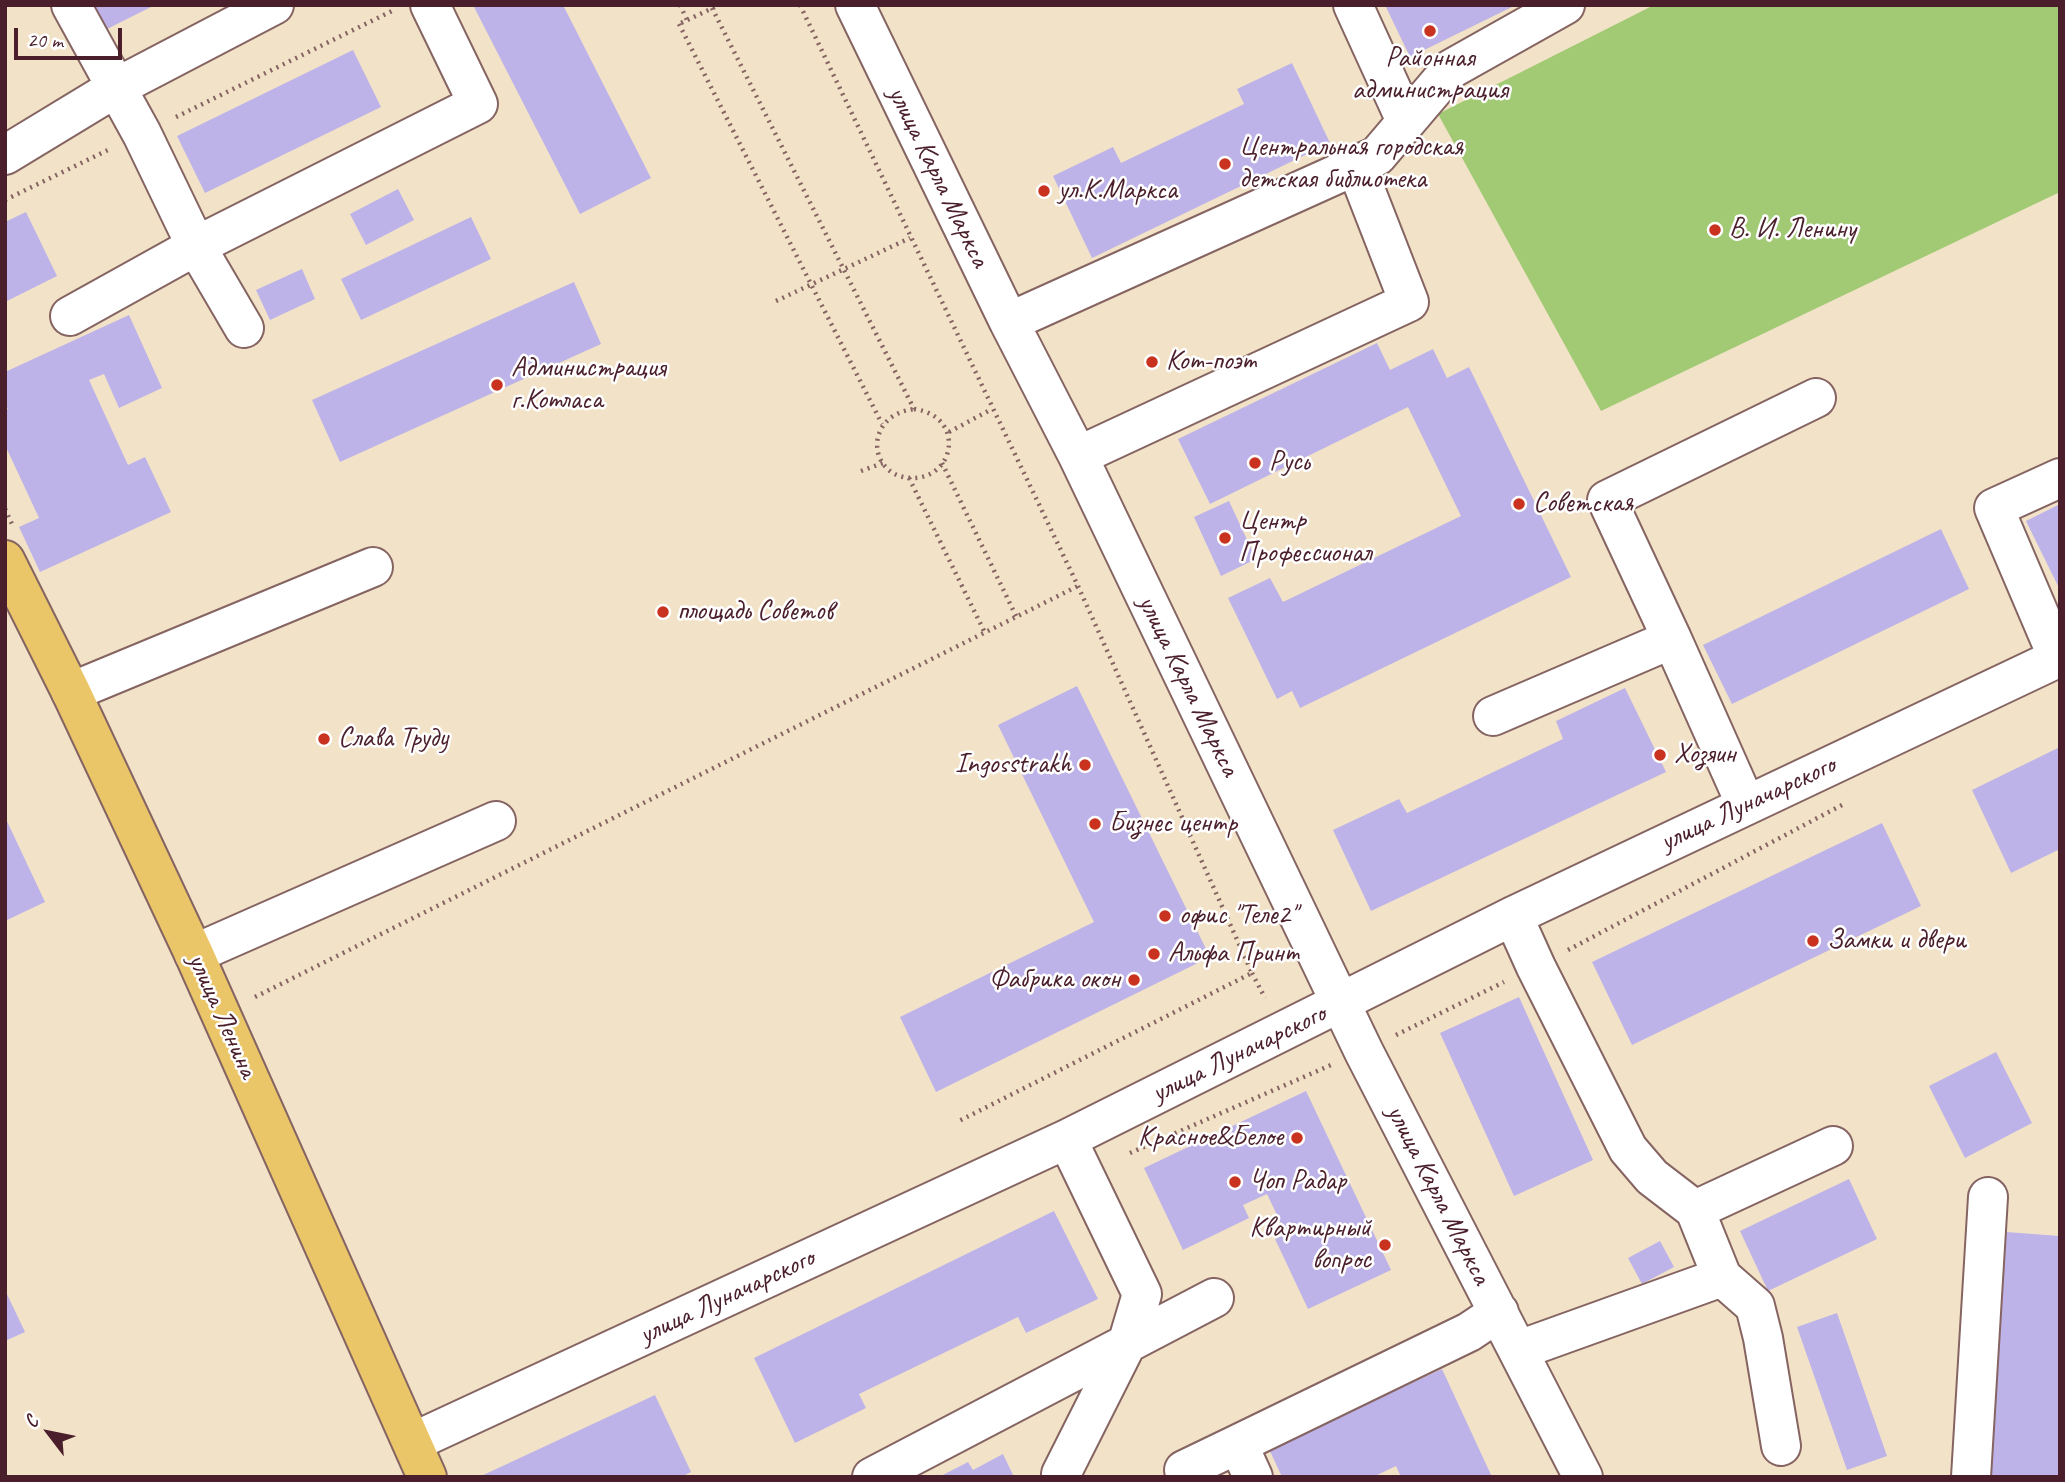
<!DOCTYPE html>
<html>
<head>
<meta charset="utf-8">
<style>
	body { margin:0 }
	#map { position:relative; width:2065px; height:1482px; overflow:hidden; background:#f2e3c8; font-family:Caveat,sans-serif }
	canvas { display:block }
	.frame { position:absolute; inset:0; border:7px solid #4a1f2b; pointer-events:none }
	.north { position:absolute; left:14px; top:1398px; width:70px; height:70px; -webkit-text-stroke:5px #fff; paint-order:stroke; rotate:302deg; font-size:19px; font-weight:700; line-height:28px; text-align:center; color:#4a1f2b }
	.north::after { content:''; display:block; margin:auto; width:24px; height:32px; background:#4a1f2b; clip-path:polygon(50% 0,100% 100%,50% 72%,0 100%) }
	.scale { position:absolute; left:14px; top:28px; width:108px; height:32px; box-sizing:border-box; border:4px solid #4a1f2b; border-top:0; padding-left:9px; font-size:21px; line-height:24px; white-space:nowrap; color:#4a1f2b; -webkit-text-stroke:5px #fff; paint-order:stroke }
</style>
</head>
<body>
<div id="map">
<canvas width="2065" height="1482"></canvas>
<div class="frame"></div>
<div class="north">С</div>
<div class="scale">20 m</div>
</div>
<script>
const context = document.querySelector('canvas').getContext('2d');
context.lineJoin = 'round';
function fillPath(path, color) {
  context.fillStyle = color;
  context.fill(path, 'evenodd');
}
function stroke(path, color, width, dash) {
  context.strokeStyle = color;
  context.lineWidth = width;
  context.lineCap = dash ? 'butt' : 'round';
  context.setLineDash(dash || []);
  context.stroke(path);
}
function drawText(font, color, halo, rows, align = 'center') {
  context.font = font + ' Caveat,sans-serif';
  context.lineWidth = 5;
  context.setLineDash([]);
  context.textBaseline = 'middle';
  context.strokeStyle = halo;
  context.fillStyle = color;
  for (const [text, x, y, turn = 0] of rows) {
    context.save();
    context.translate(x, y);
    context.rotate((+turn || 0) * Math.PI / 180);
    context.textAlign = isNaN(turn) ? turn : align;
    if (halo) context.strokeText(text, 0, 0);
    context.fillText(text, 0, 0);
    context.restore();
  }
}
fillPath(new Path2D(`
	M1654 5H2060V192L1601 411 1438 114Z`), '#a2ca75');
fillPath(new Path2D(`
	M85 5H155L99 33Z
	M473 5H563L651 178 580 214Z
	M1385 5H1516L1410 57Z
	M353 50 381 107 205 193 177 136Z
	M1292 63 1330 143 1092 258 1053 176 1113 147 1121 163 1244 104 1237 89Z
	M398 189 414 220 366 245 350 214Z
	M26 212 57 276 5 302V222Z
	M471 217 491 259 361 320 341 279Z
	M302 269 315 299 270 320 256 290Z
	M574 282 601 344 340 462 312 400Z
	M129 315 162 388 119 408 104 374 89 380 128 465 145 457 171 512 40 572 19 527 39 518 5 445V410L8 409 5 403V372Z
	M1377 343 1390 370 1433 349 1447 378 1469 367 1571 577 1300 708 1292 691 1277 699 1228 598 1270 578 1283 602 1461 516 1408 407 1210 504 1178 439Z
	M1229 501 1256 559 1221 576 1194 517Z
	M2060 504V590L2026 521Z
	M1941 529 1969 589 1732 704 1703 645Z
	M1077 686 1210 957 936 1092 900 1017 1094 922 998 725Z
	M1625 688 1666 772 1371 911 1333 830 1399 799 1407 813 1563 739 1556 721Z
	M2060 747V849L2011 873 1972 790Z
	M5 817 45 902 5 921Z
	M1882 823 1921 906 1632 1045 1592 962Z
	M1519 997 1593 1160 1514 1196 1440 1033Z
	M1996 1052 2032 1123 1965 1158 1929 1086Z
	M1306 1091 1391 1270 1308 1309 1275 1239 1286 1234 1267 1194 1243 1205 1249 1218 1183 1250 1144 1168Z
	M1849 1179 1877 1239 1768 1291 1740 1231Z
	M1054 1211 1098 1299 1026 1333 1018 1317 859 1394 866 1408 795 1443 754 1358Z
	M2006 1232 2060 1236V1477H1989Z
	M1660 1241 1674 1267 1642 1284 1628 1258Z
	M5 1290 25 1332 5 1341Z
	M1837 1313 1887 1456 1847 1470 1797 1327Z
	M1442 1369 1492 1477H1401L1396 1466 1373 1477H1282L1269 1449Z
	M655 1395 691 1472 681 1477H479Z
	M1003 1454 1014 1477H939L968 1462 973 1470Z`), '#bdb3e8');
const minor = new Path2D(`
	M71 5 142 134 196 246 244 328
	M855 5 1009 322 1078 456 1364 1052 1583 1477
	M1353 5 1406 121
	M5 155 117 87 274 5
	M70 316 196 246 478 104 430 5
	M1009 322 1377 156 1451 69 1565 5
	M1078 456 1409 302 1356 166
	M1672 639 1607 500 1816 398
	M2058 658 1994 508 2060 478
	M71 692 373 567
	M1493 716 1672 639 1746 805
	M1513 916 1536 967 1628 1149 1652 1177 1695 1210 1833 1146
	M194 954 496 821
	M1695 1210 1722 1277
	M1519 1350 1722 1277 1755 1306 1763 1338 1781 1446
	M413 1442 1067 1139 1513 916 2060 657
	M1184 1470 1238 1444
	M1061 1474 1128 1341 1142 1294 1067 1139
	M872 1477 1214 1298
	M1253 1477 1238 1444 1469 1332 1499 1312
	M1971 1477 1988 1197`);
const major = new Path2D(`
	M5 560 71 692 194 954 427 1477`);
stroke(minor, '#856462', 42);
stroke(major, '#856462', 42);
stroke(new Path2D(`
	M680 5 687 20 679 24 719 5
	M800 5 1078 586 1252 973 957 1122
	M712 8 914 409
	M679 24 882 424
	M176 117 394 10
	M5 200 108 150
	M776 301 910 238
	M914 409C966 416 956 480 910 478 867 475 864 415 914 409Z
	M949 432 992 409
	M942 463 1017 618
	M861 471 883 463
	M909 478 985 633
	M5 509 12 524
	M1568 950 1842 805
	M1252 973 1265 998
	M255 997 1078 586
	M1396 1035 1504 982
	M1130 1153 1331 1065`), '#856462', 4.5, [2, 5]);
stroke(minor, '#fff', 38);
stroke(major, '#ebc669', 38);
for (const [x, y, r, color] of [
	[1430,31,7,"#c8321e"],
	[1225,164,7,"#c8321e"],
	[1044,191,7,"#c8321e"],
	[1715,230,7,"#c8321e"],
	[1152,362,7,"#c8321e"],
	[497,385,7,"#c8321e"],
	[1255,463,7,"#c8321e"],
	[1519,504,7,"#c8321e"],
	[1225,538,7,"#c8321e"],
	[663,612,7,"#c8321e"],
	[324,739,7,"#c8321e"],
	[1660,755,7,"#c8321e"],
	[1085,765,7,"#c8321e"],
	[1095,824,7,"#c8321e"],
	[1165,916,7,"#c8321e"],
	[1813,941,7,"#c8321e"],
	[1154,954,7,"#c8321e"],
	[1134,980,7,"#c8321e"],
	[1297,1138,7,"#c8321e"],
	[1235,1182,7,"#c8321e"],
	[1385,1245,7,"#c8321e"]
]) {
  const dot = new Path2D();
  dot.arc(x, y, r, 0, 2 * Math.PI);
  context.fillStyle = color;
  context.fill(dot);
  stroke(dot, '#fff', 2.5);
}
drawText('28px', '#4a1f2b', '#fff', [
	["Районная",1430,59,"center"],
	["администрация",1430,91,"center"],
	["Центральная городская",1239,148],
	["детская библиотека",1239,180],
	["ул.К.Маркса",1058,191],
	["В. И. Ленину",1729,230],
	["Кот-поэт",1166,362],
	["Администрация",511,369],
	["г.Котласа",511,401],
	["Русь",1269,463],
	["Советская",1533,504],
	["Центр",1239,522],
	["Профессионал",1239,554],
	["площадь Советов",677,612],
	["Слава Труду",338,739],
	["Хозяин",1674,755],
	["Ingosstrakh",1071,765,"right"],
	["Бизнес центр",1109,824],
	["офис \"Теле2\"",1179,916],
	["Замки и двери",1827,941],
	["Альфа Принт",1168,954],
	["Фабрика окон",1120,980,"right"],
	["Красное&Белое",1283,1138,"right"],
	["Чоп Радар",1249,1182],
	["Квартирный",1371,1229,"right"],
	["вопрос",1371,1261,"right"]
], 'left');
drawText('28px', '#4a1f2b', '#fff', [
	["улица Карла Маркса",938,177,64],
	["улица Карла Маркса",1188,686,64],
	["улица Луначарского",1748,804,-25],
	["улица Ленина",222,1016,66],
	["улица Луначарского",1239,1054,-26],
	["улица Карла Маркса",1438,1195,63],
	["улица Луначарского",727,1297,-25]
]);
</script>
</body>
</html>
